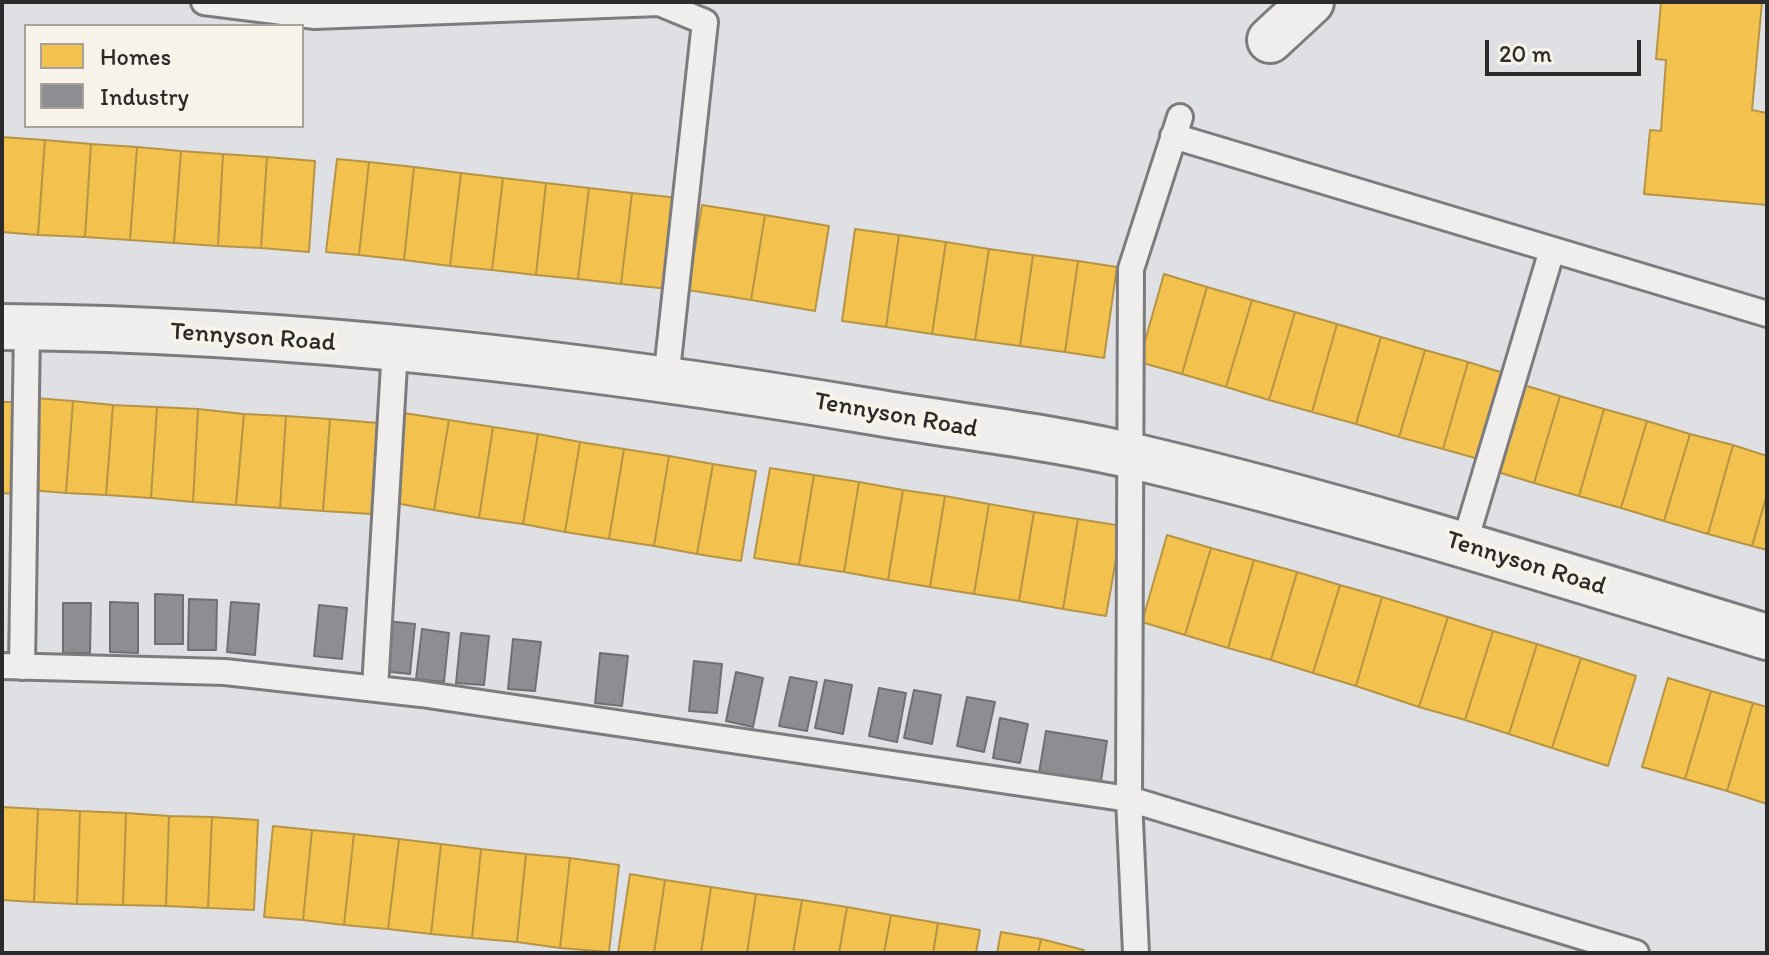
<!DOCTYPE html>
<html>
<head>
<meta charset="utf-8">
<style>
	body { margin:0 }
	#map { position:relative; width:1769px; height:955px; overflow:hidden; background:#dfe0e4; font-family:Itim,sans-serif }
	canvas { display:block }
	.frame { position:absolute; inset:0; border:4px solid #2b2b2b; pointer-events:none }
	.legend { position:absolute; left:24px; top:24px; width:280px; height:104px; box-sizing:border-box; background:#f7f3e8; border:2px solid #a5a39c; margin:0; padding:10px 14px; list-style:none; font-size:24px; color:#2b2b2b }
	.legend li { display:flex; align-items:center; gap:16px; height:40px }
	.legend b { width:40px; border:2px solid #a5a39c }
	.scale { position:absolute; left:1485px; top:40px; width:156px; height:36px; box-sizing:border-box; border:4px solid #2b2b2b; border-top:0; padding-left:10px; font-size:24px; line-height:28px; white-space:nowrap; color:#2b2b2b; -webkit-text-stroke:6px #f7f3e8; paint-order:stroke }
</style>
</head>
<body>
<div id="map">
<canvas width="1769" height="955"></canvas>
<div class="frame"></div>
<ul class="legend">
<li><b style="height:22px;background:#f2c14e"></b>Homes</li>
<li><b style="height:22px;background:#8d8d92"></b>Industry</li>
</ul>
<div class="scale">20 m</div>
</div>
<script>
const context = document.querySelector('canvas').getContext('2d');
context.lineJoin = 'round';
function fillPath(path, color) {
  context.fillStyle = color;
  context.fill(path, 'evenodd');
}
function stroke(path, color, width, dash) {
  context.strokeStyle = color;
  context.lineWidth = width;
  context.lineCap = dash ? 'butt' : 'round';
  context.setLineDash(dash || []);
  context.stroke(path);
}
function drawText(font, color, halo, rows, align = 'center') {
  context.font = font + ' Itim,sans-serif';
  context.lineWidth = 8;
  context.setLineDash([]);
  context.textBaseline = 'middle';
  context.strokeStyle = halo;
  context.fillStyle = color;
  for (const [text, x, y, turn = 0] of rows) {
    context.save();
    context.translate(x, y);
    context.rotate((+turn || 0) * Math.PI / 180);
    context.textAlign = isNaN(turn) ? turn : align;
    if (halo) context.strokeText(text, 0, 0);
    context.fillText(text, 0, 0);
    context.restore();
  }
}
const homes = new Path2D(`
	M1661 2H1762L1752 110 1767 113V205L1644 194 1650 130 1661 131 1666 60 1656 59Z
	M2 137 45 140 38 235 2 232Z
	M45 140 91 144 85 237 38 235Z
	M91 144 137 147 130 240 85 237Z
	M137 147 181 151 174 243 130 240Z
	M181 151 223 154 218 246 174 243Z
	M223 154 267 157 261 248 218 246Z
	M267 157 315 161 309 252 261 248Z
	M337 159 369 162 359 255 326 252Z
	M369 162 414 167 404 260 359 255Z
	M414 167 461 173 450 266 404 260Z
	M461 173 503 178 492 270 450 266Z
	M503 178 546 183 536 275 492 270Z
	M546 183 589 188 578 279 536 275Z
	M589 188 632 193 621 284 578 279Z
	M632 193 679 198 669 289 621 284Z
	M702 205 765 215 751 300 688 290Z
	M765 215 829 226 815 311 751 300Z
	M855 229 899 235 886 327 842 321Z
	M899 235 946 242 932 334 886 327Z
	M946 242 989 249 975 340 932 334Z
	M989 249 1033 255 1020 346 975 340Z
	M1033 255 1078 261 1065 352 1020 346Z
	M1078 261 1117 267 1104 358 1065 352Z
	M1164 274 1207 287 1182 374 1139 362Z
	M1207 287 1252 300 1226 387 1182 374Z
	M1252 300 1295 312 1269 400 1226 387Z
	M1295 312 1337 324 1312 412 1269 400Z
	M1337 324 1381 337 1356 424 1312 412Z
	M1381 337 1425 350 1399 437 1356 424Z
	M1425 350 1468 362 1443 449 1399 437Z
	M1468 362 1507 374 1482 460 1443 449Z
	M1517 383 1560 396 1534 483 1491 470Z
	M1560 396 1604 409 1579 496 1534 483Z
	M36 398 73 401 66 493 29 490Z
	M73 401 113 405 106 495 66 493Z
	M2 402H17L15 494 2 493Z
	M113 405 157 407 151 498 106 495Z
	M157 407 198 409 193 502 151 498Z
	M198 409 244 414 236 505 193 502Z
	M1604 409 1647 421 1621 508 1579 496Z
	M404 413 449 420 434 510 389 502Z
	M244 414 286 416 280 508 236 505Z
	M286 416 330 419 323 511 280 508Z
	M330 419 378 423 372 514 323 511Z
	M449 420 493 427 479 518 434 510Z
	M1647 421 1690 434 1664 521 1621 508Z
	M493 427 538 434 523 524 479 518Z
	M538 434 580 442 565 532 523 524Z
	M1690 434 1733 445 1708 534 1664 521Z
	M580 442 624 449 609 539 565 532Z
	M1733 445 1767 456V494L1752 546 1708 534Z
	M624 449 669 456 654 546 609 539Z
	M669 456 713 464 697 554 654 546Z
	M713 464 756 471 741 561 697 554Z
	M770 468 814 475 799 565 754 558Z
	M814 475 859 482 844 572 799 565Z
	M859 482 903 490 888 580 844 572Z
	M903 490 945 496 930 587 888 580Z
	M1767 494V550L1752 546Z
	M945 496 989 504 974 594 930 587Z
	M989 504 1034 512 1019 601 974 594Z
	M1034 512 1078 519 1063 609 1019 601Z
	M1078 519 1122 526 1106 616 1063 609Z
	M1167 535 1211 548 1185 635 1142 622Z
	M1211 548 1254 560 1228 648 1185 635Z
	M1254 560 1297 572 1271 660 1228 648Z
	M1297 572 1340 585 1313 673 1271 660Z
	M1340 585 1382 597 1356 686 1313 673Z
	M1382 597 1448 617 1419 707 1356 686Z
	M1448 617 1493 631 1465 720 1419 707Z
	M1493 631 1537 644 1509 734 1465 720Z
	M1537 644 1581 658 1552 748 1509 734Z
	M1581 658 1636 676 1608 766 1552 748Z
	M1668 678 1711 691 1685 779 1642 767Z
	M1711 691 1753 703 1727 791 1685 779Z
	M1753 703 1767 707V804L1727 791Z
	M2 807 38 809 34 902 2 900Z
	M38 809 80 811 77 904 34 902Z
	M80 811 126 813 123 905 77 904Z
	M126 813 169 816 166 906 123 905Z
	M169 816 212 817 208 908 166 906Z
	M212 817 258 820 254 910 208 908Z
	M273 826 312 830 303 920 264 917Z
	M312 830 354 834 344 925 303 920Z
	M354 834 399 839 388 929 344 925Z
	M399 839 441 844 431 934 388 929Z
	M441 844 481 849 472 938 431 934Z
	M481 849 526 854 517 942 472 938Z
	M526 854 570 858 560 948 517 942Z
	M570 858 619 865 609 952 560 948Z
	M630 874 665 880 654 953H618Z
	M665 880 711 887 701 953H654Z
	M711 887 756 894 747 953H701Z
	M756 894 802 900 793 953H747Z
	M802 900 847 907 839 953H793Z
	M847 907 891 915 884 953H839Z
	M891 915 938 923 933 953H884Z
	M938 923 980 930 976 953H933Z
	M1001 932 1041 939 1038 953H997Z
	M1041 939 1084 950 1083 953H1038Z`);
fillPath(homes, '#f2c14e');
stroke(homes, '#b69444', 2);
const industry = new Path2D(`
	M155 594 183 595V644H155Z
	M189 599 217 600 216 650H188Z
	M110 602 138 603V653L110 652Z
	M231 602 259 604 255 655 227 652Z
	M63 603H91L90 653H63Z
	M319 605 347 608 342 659 314 656Z
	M387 621 415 624 410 674 382 671Z
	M422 629 449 633 444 682 416 679Z
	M461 633 489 636 484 685 456 683Z
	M513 639 541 642 535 691 508 689Z
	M600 653 628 656 622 706 595 703Z
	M694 661 722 664 717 713 689 711Z
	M736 672 763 678 753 727 726 721Z
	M790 677 817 682 807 731 779 726Z
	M825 680 852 685 843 734 815 728Z
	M879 688 906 693 897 742 869 736Z
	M914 690 941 695 932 744 904 738Z
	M967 697 995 702 984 752 957 746Z
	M1000 718 1028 724 1020 763 993 758Z
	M1046 731 1107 741 1100 788 1038 779Z`);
fillPath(industry, '#8d8d92');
stroke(industry, '#707073', 2);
const lane = new Path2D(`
	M204 2 315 16 659 3 705 22 666 380
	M1180 117 1131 269 1129 799 1636 953
	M1173 136 1767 314
	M1464 545 1552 250
	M2 666 225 672 421 694 1129 799 1136 953
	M22 667 27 328
	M375 688 395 348`);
const street = new Path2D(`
	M1270 40 1311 2
	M2 327C293 329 587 364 874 412 962 427 1054 437 1141 458 1352 508 1560 574 1767 637`);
stroke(lane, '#7c7c7e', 30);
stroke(street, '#7c7c7e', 50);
stroke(lane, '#efeeec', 24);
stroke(street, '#efeeec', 44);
drawText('26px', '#2b2b2b', '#f7f3e8', [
	["Tennyson Road",253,338,4],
	["Tennyson Road",896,416,10],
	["Tennyson Road",1526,564,17]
]);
</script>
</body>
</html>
